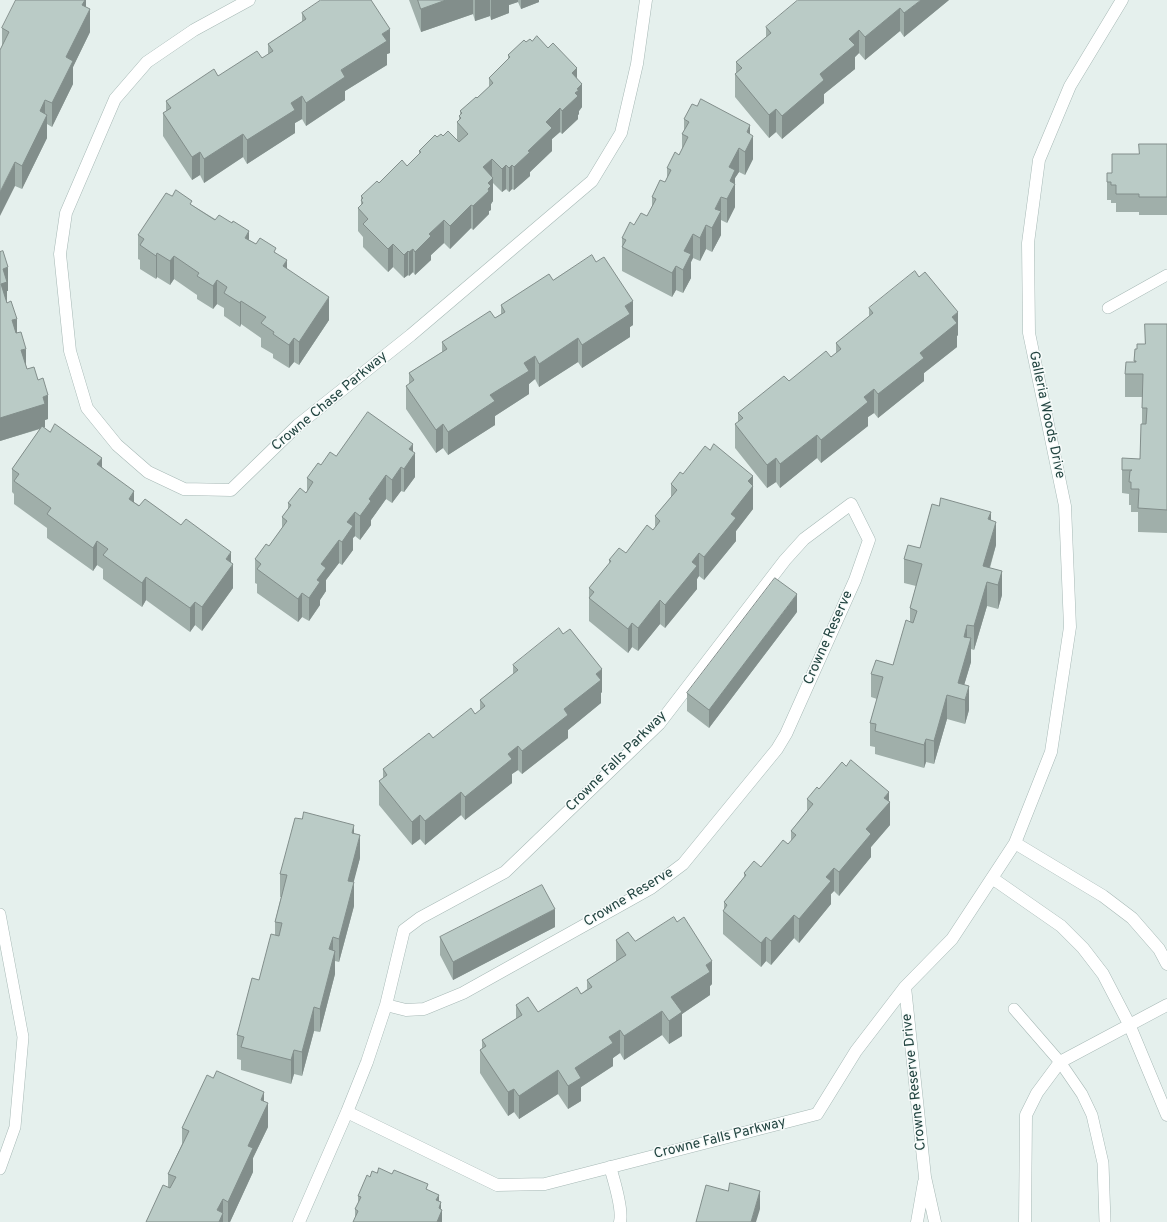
<!DOCTYPE html>
<html>
<head>
<meta charset="utf-8">
<style>
	body { margin:0 }
	canvas { display:block; background:#e5f0ed }
</style>
</head>
<body>
<canvas width="1167" height="1222"></canvas>
<script>
const context = document.querySelector('canvas').getContext('2d');
context.lineJoin = 'round';
function stroke(path, color, width, dash) {
  context.strokeStyle = color;
  context.lineWidth = width;
  context.lineCap = dash ? 'butt' : 'round';
  context.setLineDash(dash || []);
  context.stroke(path);
}
function fillPath(path, color) {
  context.fillStyle = color;
  context.fill(path, 'evenodd');
}
function drawText(font, color, halo, rows, align = 'center') {
  context.font = font + ' Overpass,sans-serif';
  context.lineWidth = 3;
  context.setLineDash([]);
  context.textBaseline = 'middle';
  context.strokeStyle = halo;
  context.fillStyle = color;
  for (const [text, x, y, turn = 0] of rows) {
    context.save();
    context.translate(x, y);
    context.rotate((+turn || 0) * Math.PI / 180);
    context.textAlign = isNaN(turn) ? turn : align;
    if (halo) context.strokeText(text, 0, 0);
    context.fillText(text, 0, 0);
    context.restore();
  }
}
const service = new Path2D(`
	M1108 308 1167 275
	M0 914 23 1037 15 1127 0 1169
	M1014 1009 1060 1062 1082 1094 1092 1115 1103 1163 1105 1222`);
const minor = new Path2D(`
	M249 0 194 30 147 62 115 99 66 213 60 254 70 351 87 408 117 445 148 472 184 489 231 490 298 425 411 335 592 181 621 133 637 64 646 0
	M1015 843 1103 896 1132 918 1159 949 1167 964
	M992 878 1061 926 1083 948 1103 974 1129 1024 1167 1115
	M905 987 925 1177 935 1222
	M347 1112 497 1185 545 1184 817 1114 856 1051 905 987 952 939 1015 843 1051 752 1070 627 1065 506 1029 333 1028 243 1039 160 1070 86 1122 0
	M610 1167C614 1180 623 1210 620 1222
	M299 1222 347 1112 367 1062 386 1005 404 930 420 918 505 872 659 724 785 560 804 539 851 504 869 540 855 580 786 734 777 749 683 864 651 888 463 993 424 1009 406 1010 386 1005
	M917 1222 924 1182
	M1025 1222 1026 1115 1037 1093 1060 1062 1167 1005`);
stroke(service, '#a7b9b6', 12);
stroke(minor, '#a7b9b6', 13);
stroke(service, '#fff', 11);
stroke(minor, '#fff', 12);
fillPath(new Path2D(`
	M86 0V7L90 32 73 67V84L52 127 47 124V138L22 189 15 186 2 46V28Z
	M409 0H539V2L521 9 518 2 509 5V13L491 20 490 16 475 21 473 14 421 32Z
	M949 0 904 37 900 31 865 60 859 53 855 57V69L824 94V103L782 139 776 132 769 138 735 97V74L736 73V62L766 38V27Z
	M302 13 390 53 387 54V65L345 91V100L306 126 302 119 295 123V133L247 164 243 157 204 183 200 175 192 180 163 136V113L166 111V101L218 76 262 58 268 55V44L302 22Z
	M532 41 577 78 582 107 579 111V114L578 115V119L562 134 560 132 552 139V151L530 172V176L514 190 512 189 509 192 506 189 502 192 493 183V201L491 204V210L489 211V214L473 230 471 228 450 249 444 243 431 255V260L415 275 413 272 409 276 408 275 404 278 393 267 388 272 363 247V237L358 231V208L361 205V196L379 183 407 166 419 154V151L437 137 443 136 457 140V122L459 121V116L460 115V111L477 98 489 87V78L508 59V55L526 42Z
	M684 119 750 134 753 159 745 175 739 172 735 178V207L727 223 721 220V235L712 252 706 249 700 261 693 258 691 262V278L683 293 676 290 672 297 622 271V238L634 225 647 216 652 207V197L665 182 667 178V168L679 155 682 149V134L684 131Z
	M1167 144V215H1139V212H1116V203H1111V200H1107V173H1112L1139 154Z
	M172 196 192 205 256 244 276 253 287 269 329 320 299 365 294 362 289 368 273 358V354L261 347V338L241 324 240 327 224 316V308L217 304 213 309 197 299V295L174 279 170 285 157 277 156 279 140 269V260L138 259V235Z
	M0 252 8 291H7V302L27 369 48 419 45 420V427L44 428 102 467 134 502 231 563 233 588 202 631 195 625 190 632 146 600 142 607 103 579V569L97 565 93 571 47 538V528L14 504V494L12 492V469L40 429 0 441Z
	M553 280 633 325 630 327V337L582 368 578 362 539 387 535 379 529 384V394L495 416V425L448 455 443 448 436 453 406 409V386L409 384V373L442 352V342L495 318 501 314V305Z
	M869 308 958 335 957 336V347L924 373V381L878 418 874 413 868 417V426L821 463 817 458 780 488 776 482 767 488 735 448V424L738 422V413L789 381 831 357 836 353V343L869 317Z
	M1167 324V533L1138 532V512H1131V505H1129V494L1122 493V470L1140 459 1142 424V397H1125V374L1134 362 1135 349H1137L1145 344Z
	M413 452 415 477 404 492 401 491 392 503 386 499 371 520V525L360 540 355 536 353 538V550L342 565 339 563 326 580V591L320 600V605L309 621 302 617 298 622 257 593V584L255 583V559L269 546 282 528V517L288 509V503L306 493 307 491V478L321 465 336 456Z
	M683 474 753 485V509L736 531V541L704 580 699 576 697 579V589L665 628 660 624 638 651 632 647 628 653 589 621V588L609 564V560L626 553 653 530 655 527V516L671 497V484Z
	M939 506 991 520 996 545 990 568 1002 571V595L998 609 987 606 974 650 971 649V662L964 685 969 710 965 724 947 719 934 764 926 762 924 768 875 754V747L870 746V723L877 699 871 697V674L893 665 910 621V608L916 586 904 583V559L920 548Z
	M797 612 709 728 687 711V693Z
	M513 665 602 692 601 693V703L568 730V738L522 774 518 770 512 774V783L465 820 461 815 425 845 420 839 412 845 379 805V781L383 778V769L433 738 475 714 480 710V700L513 674Z
	M846 766 889 801 890 825 871 847V857L839 896 834 891 831 894V904L799 943 794 938 771 965 766 961 761 967 723 934V911L724 910V902L744 877V873L761 867 788 844 791 841V831L807 811V799Z
	M354 834 360 858 353 882 354 906 339 962 335 961V974L320 1032 314 1031 302 1076 294 1074 291 1084 241 1070V1060L237 1059V1035L259 980 275 935V922L281 897H280V874Z
	M555 927 453 980 440 955V937Z
	M616 940 635 941 712 984 710 986V995L682 1014V1036L669 1044 662 1035 624 1060 620 1053 613 1058V1066L581 1087V1101L568 1109 558 1094 519 1119 514 1112 508 1116 480 1073V1050L482 1048V1040L516 1019V1005L538 1012 581 994 587 989V980L616 962Z
	M264 1101 268 1127 253 1158V1172L230 1222H146L168 1187V1174L182 1144V1128Z
	M377 1173 392 1174 428 1190 439 1201 441 1209 442 1222 355 1217V1209L358 1203V1196L370 1177Z`), '#a0afaa');
fillPath(new Path2D(`
	M85 0H86V16L90 9V32L73 67V84L52 127V103L82 5Z
	M446 0H473V14L421 32V9Z
	M475 0H490V16L475 21Z
	M491 0H518V2L509 5V13L491 20Z
	M521 0H539V2L521 9Z
	M921 0H949L904 37V13Z
	M900 8V31L865 60V37Z
	M390 29V53L387 54V65L345 91V100L306 126V103L382 34Z
	M859 30V53L855 57V69L824 94V103L782 139V116L820 74 849 39Z
	M577 68V92L572 73Z
	M582 84V107L579 111V114L578 115V119L562 134V111L575 93 577 89Z
	M302 96V119L295 123V133L247 164V140L291 103Z
	M45 100V118L47 115V138L22 189V166L40 111Z
	M560 108V132L552 139V151L530 172V176L514 190V167L528 151 546 122Z
	M776 109V132L769 138V115Z
	M750 125V141L753 136V159L745 175V152L747 132Z
	M243 134V157L204 183V159Z
	M739 148V172L735 178V207L727 223V199L729 167Z
	M200 152V175L192 180V157Z
	M492 159V179L493 178V201L491 204V210L489 211V214L473 230V206L483 167Z
	M15 162V186L0 216V192Z
	M506 165V189L502 192V169Z
	M512 165V189L509 192V168Z
	M721 197V235L712 252V228L715 209Z
	M471 205V228L450 249V226Z
	M444 220V243L431 255V260L415 275V252L429 234Z
	M706 225V249L700 261V238Z
	M249 231V255L245 238Z
	M693 234V258L691 262V278L683 293V270L684 251Z
	M393 244V267L388 272V249Z
	M413 249V272L409 276V252Z
	M408 251V275L404 278V255Z
	M157 253V277L156 279V256Z
	M174 256V279L170 285V261Z
	M287 260V284L283 266Z
	M676 266V290L672 297V273Z
	M8 267V291H7V305L1 284 3 269Z
	M217 280V304L213 309V286Z
	M329 297V320L299 365V342Z
	M241 301V324L240 327V303Z
	M633 301V325L630 327V337L582 368V345L625 306Z
	M958 312V335L957 336V347L924 373V381L878 418V394L920 353 952 317Z
	M17 319V342L12 320Z
	M294 338V362L289 368V345Z
	M578 338V362L539 387V364Z
	M26 349V372L21 350Z
	M535 356V379L529 384V394L495 416V425L448 455V432L490 395 524 363Z
	M874 389V413L868 417V426L821 463V440L864 397Z
	M48 395V419L45 420V427L0 441V418L43 397Z
	M443 424V448L436 453V430Z
	M817 435V458L780 488V464Z
	M413 444V456L415 453V477L404 492V469L409 449Z
	M102 458V482L97 464Z
	M776 458V482L767 488V465Z
	M401 467V491L392 503V480Z
	M386 475V499L371 520V525L360 540V516L369 499Z
	M753 476V509L736 531V541L704 580V557L731 514 748 481Z
	M134 491V515L129 499Z
	M355 512V536L353 538V550L342 565V542L347 522Z
	M991 512V535L988 519Z
	M996 522V545L983 590V566Z
	M339 540V563L326 580V591L320 600V605L309 621V598L317 580 321 564Z
	M97 541V565L93 571V548Z
	M231 552V567L233 564V588L202 631V607L226 559Z
	M699 553V576L697 579V589L665 628V605L692 562Z
	M1002 571V595L998 609V585Z
	M146 577V600L142 607V583Z
	M987 582V606L974 650V626Z
	M302 593V617L298 622V599Z
	M797 594V612L709 728V710Z
	M660 600V624L638 651V628Z
	M195 602V625L190 632V608Z
	M632 623V647L628 653V629Z
	M967 625V648L964 637Z
	M971 638V662L960 699 958 683Z
	M602 669V692L601 693V703L568 730V738L522 774V751L564 709 596 674Z
	M969 686V710L965 724V700Z
	M947 695V719L934 764V741Z
	M926 739V762L924 768V745Z
	M518 746V770L512 774V783L465 820V797L508 754Z
	M461 792V815L425 845V821Z
	M889 792V803L890 802V825L871 847V857L839 896V872L866 829 884 798Z
	M420 815V839L412 845V822Z
	M354 825V849L352 833Z
	M360 835V858L348 904V881Z
	M834 868V891L831 894V904L799 943V919L826 877Z
	M354 882V906L339 962V939Z
	M555 909V927L453 980V962Z
	M794 915V938L771 965V941Z
	M333 937V961L329 949Z
	M766 937V961L761 967V943Z
	M335 951V974L320 1032V1009Z
	M712 961V984L710 986V995L682 1014V1036L669 1044V1021L671 997 706 965Z
	M314 1007V1031L302 1076V1052Z
	M662 1011V1035L624 1060V1036Z
	M620 1030V1053L613 1058V1066L581 1087V1101L568 1109V1086L575 1068 609 1037Z
	M294 1050V1074L291 1084V1060Z
	M558 1070V1094L519 1119V1096Z
	M514 1089V1112L508 1116V1092Z
	M264 1092V1111L268 1103V1127L253 1158V1172L230 1222H228V1202L248 1146 261 1100Z
	M760 1191V1209L756 1222H751Z
	M439 1195V1208L441 1202V1212L442 1210V1222H436V1200Z
	M223 1199V1222H217V1210Z`), '#828e8b');
const building = new Path2D(`
	M16 0H85L82 5 90 9 66 57 73 61 52 103 45 100 40 111 47 115 22 166 15 162 0 192V50L9 32 2 28Z
	M321 0H371L390 29 382 34 387 41 341 70 345 77 306 103 302 96 291 103 295 110 247 140 243 134 204 159 200 152 192 157 163 113 171 108 166 101 214 69 218 76 257 51 262 58 273 51 268 44 306 19 302 13Z
	M418 0H446L421 9Z
	M798 0H921L904 13 900 8 865 37 859 30 849 39 855 45 820 74 824 80 782 116 776 109 769 115 735 74 742 68 736 62 771 33 766 27Z
	M537 36 548 48 553 43 577 68 572 73 582 84 577 89 579 90 575 93 578 96 562 111 560 108 546 122 552 128 528 151 530 152 514 167 512 165 509 168 506 165 502 169 492 159 483 167 493 178 488 183 491 186 488 189 489 191 473 206 471 205 450 226 444 220 429 234 431 236 415 252 413 249 409 252 408 251 404 255 393 244 388 249 363 224 368 219 358 208 363 203 361 200 363 198 361 196 377 181 379 183 402 160 407 166 421 152 419 151 435 135 437 137 441 134 443 136 448 131 459 142 468 134 457 122 461 118 459 116 462 113 460 111 476 97 477 98 493 83 489 78 510 57 508 55 524 40 526 42 530 39 532 41Z
	M701 99 750 125 747 132 753 136 745 152 739 148 729 167 735 170 730 181 735 184 727 199 721 197 715 209 721 211 712 228 706 225 700 238 693 234 684 251 691 254 683 270 676 266 672 273 622 247 626 240 622 238 630 222 634 225 641 213 647 216 656 199 652 197 660 180 665 182 671 170 667 168 675 152 679 155 688 137 682 134 689 122 684 119 692 104 697 106Z
	M1139 144H1167V197H1139V194H1116V185H1111V182H1107V173H1112V154H1139Z
	M176 190 192 201 190 204 215 220 219 215 232 223 233 221 249 231 245 238 256 244 260 238 276 248 274 252 287 260 283 266 329 297 299 342 294 338 289 345 273 334 274 332 261 323 266 317 241 301 240 303 224 293 227 287 217 280 213 286 197 276 199 273 174 256 170 261 157 253 156 256 140 245 144 239 138 235 166 193 172 196Z
	M3 251 8 267 3 269 7 282 1 284 7 303 11 301 17 319 12 320 16 333 21 332 26 349 21 350 27 369 34 367 38 380 43 378 48 395 43 397 45 404 0 418V252Z
	M592 255 596 262 604 257 633 301 625 306 630 314 582 345 578 338 539 364 535 356 524 363 529 371 490 395 495 401 448 432 443 424 436 430 406 386 414 380 409 373 447 349 442 342 490 311 495 318 505 312 501 305 549 274 553 280Z
	M915 271 919 277 925 272 958 312 952 317 957 323 920 353 924 358 878 394 874 389 864 397 868 402 821 440 817 435 780 464 776 458 767 465 735 424 743 418 738 413 784 376 789 381 826 351 831 357 841 349 836 343 873 313 869 308Z
	M1145 324H1167V510L1138 508 1139 489H1131V482H1129L1130 471 1132 470H1122V458L1140 459 1141 424H1146L1147 408H1142L1143 374H1125L1126 362H1136V361H1134L1135 349H1137V344H1145Z
	M368 412 413 444 409 449 415 453 404 469 401 467 392 480 386 475 369 499 371 501 360 516 355 512 347 522 353 526 342 542 339 540 321 564 326 568 317 580 320 582 309 598 302 593 298 599 257 569 261 564 255 559 266 544 269 546 287 521 282 517 291 505 288 503 300 488 306 493 313 482 307 478 318 463 321 465 330 452 336 456Z
	M55 424 102 458 97 464 134 491 129 499 139 506 145 499 181 525 186 519 231 552 226 559 233 564 202 607 195 602 190 608 146 577 142 583 103 555 108 549 97 541 93 548 47 514 51 508 14 481 19 474 12 469 42 426 50 432Z
	M714 444 753 476 748 481 753 486 731 514 736 518 704 557 699 553 692 562 697 566 665 605 660 600 638 628 632 623 628 629 589 598 594 592 589 588 611 561 609 560 619 548 626 553 647 525 653 530 660 521 655 516 677 490 671 484 680 472 683 474 705 446 710 450Z
	M941 498 991 512 988 519 996 522 983 566 1002 571 998 585 987 582 974 626 967 625 964 637 971 638 958 683 969 686 965 700 947 695 934 741 926 739 924 745 875 731 876 724 870 723 883 677 871 674 876 660 893 665 906 620 913 623 917 611 910 608 922 564 904 559 908 545 920 548 932 504 939 506Z
	M775 578 797 594 709 710 687 693Z
	M559 628 563 634 570 629 602 669 596 674 601 680 564 709 568 715 522 751 518 746 508 754 512 759 465 797 461 792 425 821 420 815 412 822 379 781 387 775 383 769 429 733 433 738 471 708 475 714 485 706 480 700 518 670 513 665Z
	M851 760 889 792 884 798 890 802 866 829 871 834 839 872 834 868 826 877 831 881 799 919 794 915 771 941 766 937 761 943 723 911 727 905 724 902 746 875 744 873 754 861 761 867 783 840 788 844 796 835 791 831 813 804 807 799 817 787 819 789 842 762 846 766Z
	M304 812 354 825 352 833 360 835 348 881 354 882 339 939 333 937 329 949 335 951 320 1009 314 1007 302 1052 294 1050 291 1060 241 1047 244 1037 237 1035 252 978 259 980 271 934 279 936 282 923 275 922 287 875 280 874 295 818 302 819Z
	M542 885 555 909 453 962 440 937Z
	M674 917 677 922 684 917 712 961 706 965 710 972 671 997 682 1012 669 1021 662 1011 624 1036 620 1030 609 1037 613 1043 575 1068 581 1078 568 1086 558 1070 519 1096 514 1089 508 1092 480 1050 486 1046 482 1040 522 1015 516 1005 528 997 538 1012 577 987 581 994 592 987 587 980 626 955 616 940 628 932 635 941Z
	M217 1071 264 1092 261 1100 268 1103 248 1146 253 1148 228 1202 223 1199 217 1210 223 1213 219 1222H146L163 1185 170 1188 176 1177 168 1174 189 1131 182 1128 207 1075 213 1078Z
	M379 1168 392 1174 394 1170 428 1184 426 1189 439 1195 436 1200 441 1202 439 1208 442 1210 437 1222H353L358 1211 355 1209 361 1197 358 1196 367 1175 370 1177 372 1171 377 1173Z
	M730 1183 760 1191 751 1222H696L706 1185 728 1191Z`);
fillPath(building, '#bacbc6');
stroke(building, '#828e8b', 1);
drawText('14px', '#224440', '#f7fbfa', [
	["Crowne Chase Parkway",330,402,-40],
	["Galleria Woods Drive",1046,415,78],
	["Crowne Reserve",829,638,-66],
	["Crowne Falls Parkway",617,762,-45],
	["Crowne Reserve",629,898,-31],
	["Crowne Reserve Drive",915,1082,-96],
	["Crowne Falls Parkway",720,1139,-14]
]);
</script>
</body>
</html>
